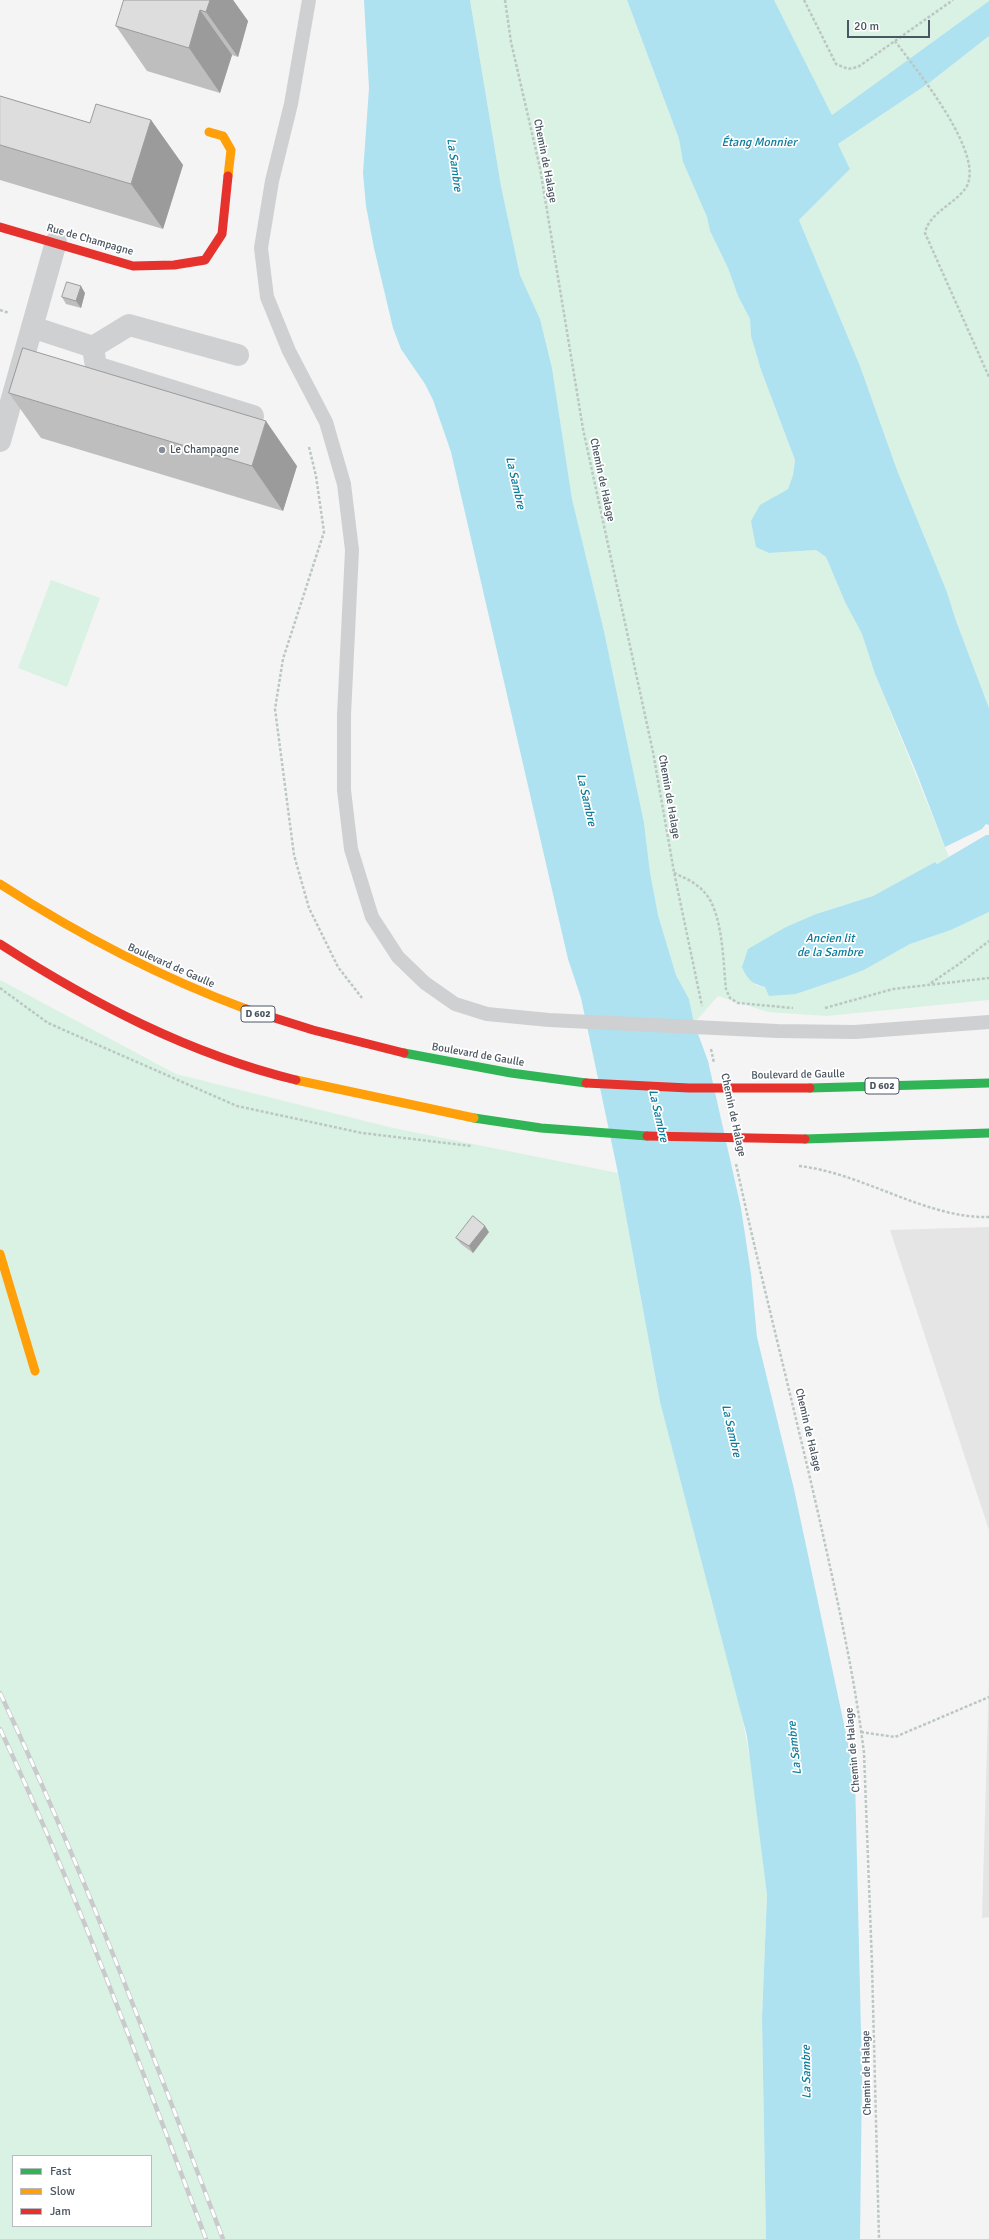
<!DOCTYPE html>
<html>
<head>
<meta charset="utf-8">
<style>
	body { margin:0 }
	#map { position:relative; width:989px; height:2239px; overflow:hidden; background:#f4f4f4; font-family:Signika,sans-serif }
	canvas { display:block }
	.legend { position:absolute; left:12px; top:2155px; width:140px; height:72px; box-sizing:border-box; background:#fff; border:1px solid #b7bbc0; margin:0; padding:5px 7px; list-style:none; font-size:12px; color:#4a5661 }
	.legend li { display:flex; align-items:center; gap:8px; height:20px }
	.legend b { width:20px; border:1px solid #b7bbc0 }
	.scale { position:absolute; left:847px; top:20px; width:83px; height:18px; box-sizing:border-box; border:2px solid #4a5661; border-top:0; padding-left:5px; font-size:12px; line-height:14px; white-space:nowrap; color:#4a5661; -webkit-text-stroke:3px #fff; paint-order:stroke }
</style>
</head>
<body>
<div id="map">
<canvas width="989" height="2239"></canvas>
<ul class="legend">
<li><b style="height:5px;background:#30b455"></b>Fast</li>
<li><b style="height:5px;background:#ff9f0a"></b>Slow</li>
<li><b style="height:5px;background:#e5322d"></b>Jam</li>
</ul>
<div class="scale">20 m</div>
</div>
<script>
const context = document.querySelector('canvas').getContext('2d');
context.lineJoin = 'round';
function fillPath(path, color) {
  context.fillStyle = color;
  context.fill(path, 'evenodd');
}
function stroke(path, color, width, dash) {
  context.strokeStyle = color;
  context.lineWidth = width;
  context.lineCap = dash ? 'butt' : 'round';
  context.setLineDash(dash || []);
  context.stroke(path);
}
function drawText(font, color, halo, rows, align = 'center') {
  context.font = font + ' Signika,sans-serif';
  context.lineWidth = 3.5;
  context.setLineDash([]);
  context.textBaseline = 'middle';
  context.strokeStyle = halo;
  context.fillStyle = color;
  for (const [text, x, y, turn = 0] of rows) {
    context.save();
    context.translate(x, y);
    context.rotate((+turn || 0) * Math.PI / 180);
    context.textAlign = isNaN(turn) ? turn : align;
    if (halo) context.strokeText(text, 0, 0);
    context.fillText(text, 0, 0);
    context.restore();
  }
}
fillPath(new Path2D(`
	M989 1227V1530L890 1230Z
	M989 1678V1917L982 1918Z`), '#e6e5e6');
fillPath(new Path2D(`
	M470 0H627L679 139 683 162 707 217 710 231 728 268 738 296 750 319 751 336 761 370 795 460 793 475 788 489 775 496 769 553 816 550 826 557 845 602 862 634 875 674 949 857 936 864 935 862 873 896 816 914 786 927 755 985 796 994 864 970 910 944 951 930 989 912V1000L826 1016 768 1012 718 996 694 1023 689 999 676 975 658 915 650 872 644 823 604 631 572 499 552 368 540 319 520 275 501 186Z
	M774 0H989V1L832 115Z
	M989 36V708L955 618 947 592 897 470 860 366 799 220 850 169 838 144 929 83Z
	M51 580 100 598 67 687 18 668Z
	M0 980 176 1074 393 1128 618 1173 660 1402 739 1700 754 1781 767 1895 762 2018 766 2239H0ZM13 2156H151V2226H13Z`), '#d9f2e3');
fillPath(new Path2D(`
	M364 0H470L501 186 520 275 540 319 552 368 572 499 604 631 644 823 650 872 658 915 676 975 689 999 694 1023 708 1061 741 1208 751 1274 757 1337 794 1489 855 1776 862 2075 860 2239H766L762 2018 767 1895 747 1736 660 1402 618 1173 581 998 568 959 451 452 433 400 425 384 401 349 393 328 374 248 366 206 363 173 369 88Z
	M627 0H774L832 115 989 1V36L929 83 838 144 850 169 799 220 860 366 897 470 947 592 955 618 989 708V825L986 824 982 829 945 847 917 774 875 674 862 634 845 602 826 557 816 550 769 553 756 547 751 521 760 505 788 489 793 475 795 460 761 370 751 336 750 319 738 296 728 268 710 231 707 217 683 162 679 139Z
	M986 835H989V912L951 930 910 944 864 970 840 979 796 994 769 996 765 987C752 984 747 979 742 967L748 949 786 927 816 914 873 896 935 862 937 864Z`), '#aee2f0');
stroke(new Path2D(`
	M505 0 511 42 540 168 583 429 653 752 674 872 702 1006
	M804 0 836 64 848 69 858 67 953 0
	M895 41C914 67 989 157 965 189 953 205 929 213 925 233L989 377
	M0 310 9 313
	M309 447 316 476 324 532 283 659 275 709 294 855 309 908 338 967 362 998
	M674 873C685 878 697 883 705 893 723 913 723 962 726 989L730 998 738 1003 793 1008
	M931 983 959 964 989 941
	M0 988 48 1023 237 1106 362 1133 471 1146
	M825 1008 893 989 989 978
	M711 1049 714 1063
	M736 1164C765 1297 800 1429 829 1562 843 1626 856 1688 864 1753L872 1964 879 2239
	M799 1166C863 1173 927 1219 989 1217
	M861 1732 895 1737 989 1697`), '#bcc7c4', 2.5, [3, 2]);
stroke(new Path2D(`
	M309 0 291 104 272 181 261 248 267 297 289 351 326 422 344 484 352 550 344 715V790L351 849 372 917 398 957 425 983 455 1004 487 1014 549 1020 777 1031 855 1032 989 1022`), '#ced0d2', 14);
stroke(new Path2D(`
	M32 327 93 347 96 367 253 416
	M93 347 129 325 238 355
	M0 441 56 242`), '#ced0d2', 22);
stroke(new Path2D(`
	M404 1053 511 1073 586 1083
	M810 1088 989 1083
	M474 1118 541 1128 647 1136
	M805 1139 989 1133`), '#30b455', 9);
stroke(new Path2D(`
	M209 132 223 136 231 150 228 176
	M0 884C79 935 157 976 246 1009
	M296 1080 474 1118
	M0 1254 35 1371`), '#ff9f0a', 9);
stroke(new Path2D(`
	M0 227 133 266 174 265 205 260 222 234 228 176
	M0 944C92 1003 189 1054 296 1080
	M246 1009 313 1030 404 1053
	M586 1083 689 1088H810
	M647 1136 805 1139`), '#e5322d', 9);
const rail = new Path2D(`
	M0 1693C84 1871 153 2055 223 2239
	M0 1729C78 1895 141 2068 206 2239`);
stroke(rail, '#c9cacc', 4.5);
stroke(rail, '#fff', 3, [9]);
fillPath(new Path2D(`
	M233 0 248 21 238 57 232 55 220 93 147 71 116 26Z
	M0 96 90 123 151 120 183 165 163 229 0 180Z
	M85 293 81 308 66 304 62 297Z
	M9 393 297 466 283 511 41 438Z
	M489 1232 473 1253 461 1244 456 1238Z`), '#bebebf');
fillPath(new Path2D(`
	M210 0H233L248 21 238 57 206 12Z
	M200 10 232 55 220 93 189 48Z
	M151 120 183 165 163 229 131 184Z
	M81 286 85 293 81 308 76 301Z
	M266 421 297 466 283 511 252 466Z
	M485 1226 489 1232 473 1253 469 1246Z`), '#9b9b9b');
const building = new Path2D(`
	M124 0H210L206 12 200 10 189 48 116 26Z
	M0 96 90 123 96 104 151 120 131 184 0 145Z
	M67 282 81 286 76 301 62 297Z
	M23 348 266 421 252 466 9 393Z
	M473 1216 485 1226 469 1246 456 1238Z`);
fillPath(building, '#ddddde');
stroke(building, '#9b9b9b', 1);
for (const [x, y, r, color] of [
	[162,450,4,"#868d94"]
]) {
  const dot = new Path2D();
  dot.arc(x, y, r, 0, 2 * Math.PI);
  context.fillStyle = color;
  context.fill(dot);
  stroke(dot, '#fff', 1.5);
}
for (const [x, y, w] of [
	[258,1014,34],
	[882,1086,34]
]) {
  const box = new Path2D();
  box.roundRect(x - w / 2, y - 8, w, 16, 3);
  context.fillStyle = '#fff';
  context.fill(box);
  stroke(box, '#4a5661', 1);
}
drawText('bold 10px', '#4a5661', null, [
	["D 602",258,1014],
	["D 602",882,1086]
]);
drawText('11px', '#4a5661', '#fff', [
	["Chemin de Halage",545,161,79],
	["Rue de Champagne",90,240,16],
	["Chemin de Halage",602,480,78],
	["Chemin de Halage",669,797,80],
	["Boulevard de Gaulle",171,966,24],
	["Boulevard de Gaulle",478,1055,10],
	["Boulevard de Gaulle",798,1075,-1],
	["Chemin de Halage",733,1115,78],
	["Chemin de Halage",808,1430,77],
	["Chemin de Halage",853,1750,-95],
	["Chemin de Halage",867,2073,-91]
]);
drawText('11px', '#4a5661', '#fff', [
	["Le Champagne",170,450]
], 'left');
drawText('italic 12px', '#0c7c9b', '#fff', [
	["Étang Monnier",759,143],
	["La Sambre",454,165,82],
	["La Sambre",515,483,77],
	["La Sambre",586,800,77],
	["Ancien lit",830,939],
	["de la Sambre",830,953],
	["La Sambre",658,1116,77],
	["La Sambre",731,1431,77],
	["La Sambre",795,1748,-96],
	["La Sambre",807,2072,-91]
]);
</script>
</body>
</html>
